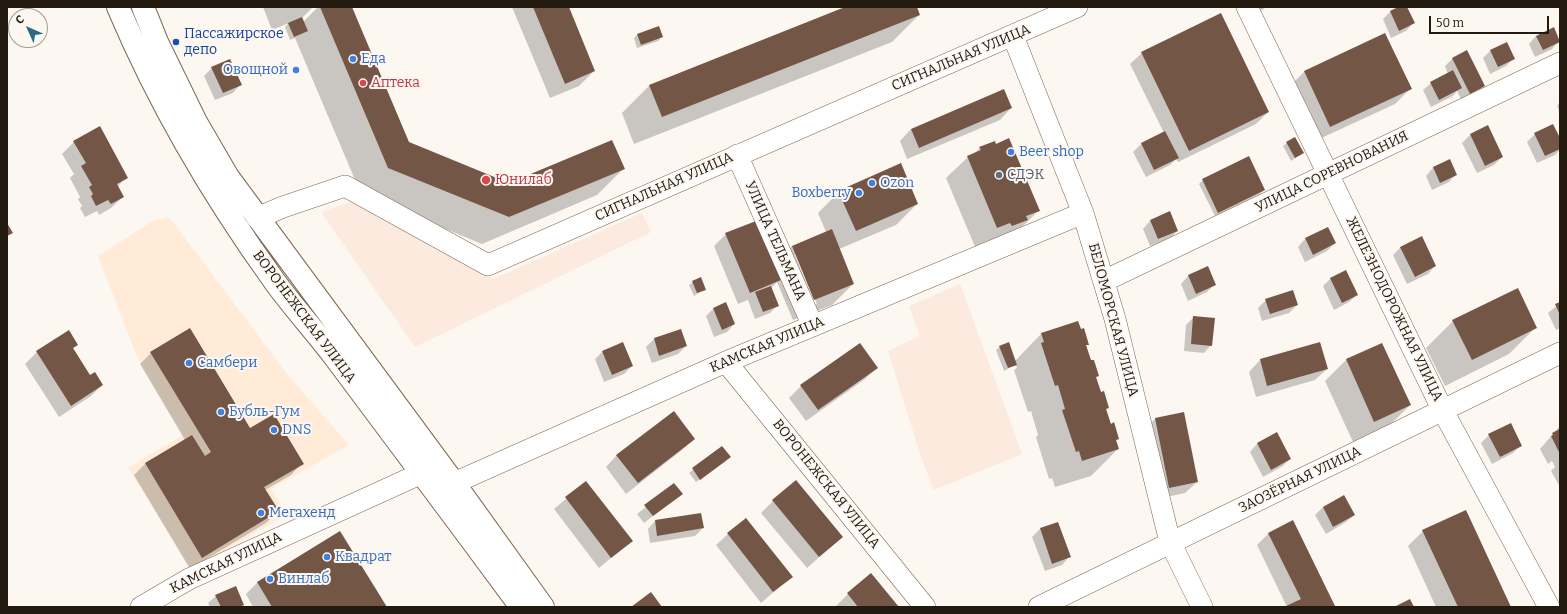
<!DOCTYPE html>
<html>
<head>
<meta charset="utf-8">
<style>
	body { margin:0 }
	#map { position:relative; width:1567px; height:614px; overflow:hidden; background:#fcf7f1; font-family:Bitter,serif }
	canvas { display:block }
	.frame { position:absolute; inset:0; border:8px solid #22190f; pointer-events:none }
	.north { position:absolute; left:8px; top:8px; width:40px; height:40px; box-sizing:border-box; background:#fcf7f1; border:1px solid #a59e97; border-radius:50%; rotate:315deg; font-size:11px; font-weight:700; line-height:16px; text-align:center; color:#22190f }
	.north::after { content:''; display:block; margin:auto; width:14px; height:18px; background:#2b6b80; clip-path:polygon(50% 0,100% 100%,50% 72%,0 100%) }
	.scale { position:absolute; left:1429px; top:16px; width:120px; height:18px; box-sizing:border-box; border:2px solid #22190f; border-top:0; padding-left:5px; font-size:12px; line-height:14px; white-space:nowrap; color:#22190f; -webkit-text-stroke:3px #fcf7f1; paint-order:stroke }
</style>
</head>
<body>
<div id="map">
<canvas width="1567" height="614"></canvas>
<div class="frame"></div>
<div class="north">С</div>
<div class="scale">50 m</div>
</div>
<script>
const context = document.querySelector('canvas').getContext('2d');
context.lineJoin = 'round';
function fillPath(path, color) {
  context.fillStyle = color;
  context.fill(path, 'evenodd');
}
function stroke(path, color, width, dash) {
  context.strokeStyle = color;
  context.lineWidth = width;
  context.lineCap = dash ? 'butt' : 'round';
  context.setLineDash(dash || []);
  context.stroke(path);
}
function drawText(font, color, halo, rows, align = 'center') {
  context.font = font + ' Bitter,serif';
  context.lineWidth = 4;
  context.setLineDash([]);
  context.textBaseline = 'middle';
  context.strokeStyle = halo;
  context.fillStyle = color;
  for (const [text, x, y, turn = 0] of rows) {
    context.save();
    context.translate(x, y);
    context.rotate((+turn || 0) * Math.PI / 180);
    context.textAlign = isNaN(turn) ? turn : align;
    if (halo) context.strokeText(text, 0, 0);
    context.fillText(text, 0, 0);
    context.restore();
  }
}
fillPath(new Path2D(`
	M169 217 287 374 349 445 271 489 287 514 192 570 128 468 183 435 136 354 98 256 153 221Z`), '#ffebd7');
fillPath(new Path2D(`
	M357 200 493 279 642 213 651 232 415 347 321 212Z
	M960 284 1022 454 934 490 921 457 888 351 920 336 909 306Z`), '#fceadf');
fillPath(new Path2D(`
	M263 7H313L301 19 303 22 318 7H351L408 142 509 184 624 168 597 195 482 244 361 194 295 38 290 40 285 27 289 23 272 30Z
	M512 7H567L594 71 579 86 550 98Z
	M848 7H916L919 15 892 42 634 144 622 113 649 86Z
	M1258 7H1267L1260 11Z
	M1400 7H1406L1413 23 1406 31 1391 38 1383 19 1390 12Z
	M637 35 662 37 658 41 637 48 634 38Z
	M1536 36 1559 41 1552 49 1535 57 1529 44Z
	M1506 43 1514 58 1506 66 1490 74 1483 58 1490 51Z
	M1466 52 1484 86 1476 93 1462 101 1457 91 1453 96 1431 107 1423 90 1431 83 1448 74 1445 66 1452 59Z
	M1142 53 1268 112 1256 124 1178 162 1176 159 1170 165 1146 177 1133 152 1141 144 1164 133 1130 64Z
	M212 68 240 85 233 93 215 100 204 76Z
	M1305 71 1410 89 1395 104 1315 141 1290 86Z
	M1560 102V113L1557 106Z
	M1011 108 1000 120 907 159 900 141 911 129Z
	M1488 127 1502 157 1494 165 1477 173 1462 143 1470 135Z
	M1535 134 1560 140V150L1555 155 1537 163 1527 142Z
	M74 142 127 177 117 187 123 197 111 208 99 215 97 211 85 217 80 208 82 206 78 199 80 197 70 178 74 174 62 154Z
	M1287 143 1302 153 1291 161 1283 146Z
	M980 148 1039 210 1018 231 976 249 946 178 968 157 973 154Z
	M1450 160 1456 174 1449 182 1432 190 1426 176 1433 168Z
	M1203 180 1264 190 1260 194 1215 216 1199 184Z
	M839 192 917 204 896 225 839 249 853 284 832 305 793 320 777 282 771 288 777 306 770 313 755 319 748 300 738 304 714 246 726 234 773 265 792 246 826 232 818 213ZM795 255H797L817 304 815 305Z
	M1150 221 1177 231 1170 239 1150 246 1143 229Z
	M1328 228 1335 243 1327 251 1305 262 1298 247 1305 239Z
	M1401 247 1435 266 1428 274 1407 284 1393 255Z
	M1207 268 1215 284 1207 292 1188 301 1181 284 1188 276Z
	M1345 271 1357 295 1349 302 1334 310 1323 286 1330 279Z
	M693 282 705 289 694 296 689 285Z
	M1517 289 1536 327 1509 354 1445 386 1426 348 1453 321Z
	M1266 300 1297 305 1289 313 1262 321 1258 308Z
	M1560 303V328L1556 330 1548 313Z
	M713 309 734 324 727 332 714 337 706 316Z
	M1194 317 1211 345 1204 353 1184 351 1186 325Z
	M680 330 686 346 678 354 652 363 646 347 654 339Z
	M1042 333 1088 344 1085 346 1090 362 1098 376 1095 378 1100 393 1108 407 1106 410 1110 425 1118 439 1115 441 1118 449 1091 476 1055 487 1052 478 1049 479 1036 437 1038 435 1031 411 1028 412 1014 370 1017 368 1016 364 1004 371 996 350 1000 347 1015 361Z
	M623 343 632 366 624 374 604 382 595 359 602 352Z
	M1320 343 1327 369 1315 380 1256 397 1249 372 1260 360Z
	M77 344 72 349 90 376 102 385 91 396 59 417 25 364 37 352Z
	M1382 344 1410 405 1389 426 1353 442 1325 381 1346 360Z
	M151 353 250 430 302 463 291 475 265 490 278 511 266 523 190 569 134 475 145 464 185 440 140 364Z
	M876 368 865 379 806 421 789 398 801 386Z
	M1183 413 1197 482 1185 493 1157 499 1143 431 1155 419Z
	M1560 426V487L1551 471 1555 467 1552 461 1548 464 1540 449Z
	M1489 435 1521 445 1513 453 1492 464 1481 443Z
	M694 439 682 450 626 494 606 467 617 455Z
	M1257 444 1290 458 1283 466 1263 477 1250 452Z
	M722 447 726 461 696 482 689 473Z
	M586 482 631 541 599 568 554 509Z
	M674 485 681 494 644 523 637 514Z
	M1344 496 1354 515 1346 522 1326 534 1315 515 1323 507Z
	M773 501 842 537 807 568 761 513Z
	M655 521 703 528 695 536 650 543 648 529Z
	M1057 523 1069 557 1062 565 1045 571 1032 537 1040 529Z
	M1423 531 1510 607H1436L1408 546Z
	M340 533 385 607H253L246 594 257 583Z
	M1269 533 1333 607H1287L1257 545Z
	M728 534 791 577 761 603 716 545Z
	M871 575 898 607H837L836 606 848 594Z
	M216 596 243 605 240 607H210L208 603Z`), '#0003');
fillPath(new Path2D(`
	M320 7H352L409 142 509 183 612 140 625 169 509 217 388 168Z
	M533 7H569L595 71 565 84Z
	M845 7H917L920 15 662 117 649 85Z
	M1398 7H1407L1415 23 1399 31 1390 11Z
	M1221 13 1269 112 1189 151 1141 52Z
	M302 17 308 31 294 37 288 23Z
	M659 26 663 37 641 45 637 34Z
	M1554 27 1560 42 1543 50 1536 36Z
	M1385 33 1412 89 1330 127 1304 71Z
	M1507 42 1515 59 1498 67 1490 50Z
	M1467 50 1485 86 1470 94 1452 58Z
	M230 59 242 85 223 93 211 67Z
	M1453 70 1462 88 1439 100 1430 82Z
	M1004 89 1012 108 919 148 911 129Z
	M1553 124 1560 138V149L1545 156 1534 133Z
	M1488 125 1503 157 1485 166 1470 134Z
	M100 126 128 178 117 184 124 197 111 204 108 200 96 206 91 196 93 194 89 187 92 185 81 166 86 163 73 141Z
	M1165 131 1179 158 1154 170 1141 143Z
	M1295 137 1304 153 1295 158 1286 142Z
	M1009 138 1040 211 1026 216 1028 220 1012 226 1010 223 997 228 967 156 981 150 979 147 995 141 996 144Z
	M1249 156 1265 190 1218 213 1202 179Z
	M1450 159 1457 175 1440 183 1433 167Z
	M901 163 918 204 856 231 838 191Z
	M1170 211 1178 231 1158 239 1150 220Z
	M756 221 781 280 750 293 725 233Z
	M7 223 13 233 7 236Z
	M1328 227 1336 243 1313 255 1305 238Z
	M832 229 854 284 814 300 792 246Z
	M1422 236 1436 266 1415 277 1400 247Z
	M1208 266 1216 285 1196 294 1188 275Z
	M1346 270 1358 295 1342 303 1330 278Z
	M701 277 706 290 697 293 692 281Z
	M771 286 779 306 763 312 755 292Z
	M1518 288 1537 328 1472 360 1452 320Z
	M1293 290 1298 305 1270 314 1265 299Z
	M726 302 735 324 722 330 713 308Z
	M1560 302V315L1555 304Z
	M1193 316 1215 318 1212 346 1191 344Z
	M1078 321 1081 329 1084 328 1089 345H1086L1091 360H1094L1099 376 1096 377 1101 392 1104 391 1109 408 1106 409 1111 424 1114 422 1119 439 1116 440 1119 449 1082 461 1079 451 1076 452 1062 410 1065 409 1058 385 1055 386 1041 343 1044 342 1041 333Z
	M190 328 250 428 274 414 304 464 264 487 279 511 202 558 145 463 192 435 205 456 211 452 150 352Z
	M681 329 687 346 659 356 654 338Z
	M69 330 78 345 73 348 90 375 95 372 103 385 71 406 36 351Z
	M623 342 633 366 612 375 602 351Z
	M1009 342 1017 365 1008 368 999 346Z
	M1320 342 1328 369 1267 386 1260 359Z
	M860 343 878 368 818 410 800 385Z
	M1382 343 1411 405 1374 422 1346 359Z
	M674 411 695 439 638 483 616 455Z
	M1184 412 1198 482 1169 488 1155 418Z
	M1511 423 1522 446 1500 457 1488 434Z
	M1560 429V454L1551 436 1553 435 1552 433Z
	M1277 432 1291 459 1271 470 1257 443Z
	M722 446 731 457 700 480 692 468Z
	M796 480 843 537 819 557 772 500Z
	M586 481 633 541 611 558 565 497Z
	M674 483 683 494 653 516 644 505Z
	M1344 495 1355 515 1333 527 1323 507Z
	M1466 510 1511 607H1458L1422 530Z
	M701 513 704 528 657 536 655 520Z
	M746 518 793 577 773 592 727 533Z
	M1293 520 1335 606 1333 607H1284L1301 599 1268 533Z
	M1058 522 1071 557 1052 564 1040 528Z
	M340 531 387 607H272L257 582Z
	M871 573 899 607H858L847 593Z
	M236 586 244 605 239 607H221L215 595Z
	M651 592 662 607H631Z
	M1410 599 1414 607H1394Z`), '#745647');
const minor = new Path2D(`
	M1247 7 1443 411 1549 607
	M1013 36 1083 213 1115 319 1170 542 1202 607
	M737 155 813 326
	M257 218 283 207 345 186 488 265 1077 7
	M1104 281 1560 63
	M726 362 925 607
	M454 483 726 362 1083 213
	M141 607 189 579 422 473
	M1039 607 1560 353`);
const major = new Path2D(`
	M118 7C159 104 213 196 275 282 293 307 315 331 334 356 396 439 459 523 521 607
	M143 7 157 42 196 122 228 177 454 483 543 607`);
stroke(minor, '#806851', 22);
stroke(major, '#806851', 24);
stroke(minor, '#fff', 21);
stroke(major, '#fff', 22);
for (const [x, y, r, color] of [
	[176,42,4,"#1a4fb4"],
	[353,59,4,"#3f7fe0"],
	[296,70,4,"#3f7fe0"],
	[363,83,4,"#e0444e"],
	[1011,152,4,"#3f7fe0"],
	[999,175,4,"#5c6f8a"],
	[486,180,5,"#e0444e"],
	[872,183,4,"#3f7fe0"],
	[859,193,4,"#3f7fe0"],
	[189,363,4,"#3f7fe0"],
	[221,412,4,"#3f7fe0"],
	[274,430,4,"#3f7fe0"],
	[261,513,4,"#3f7fe0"],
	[327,557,4,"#3f7fe0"],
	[270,579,4,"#3f7fe0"]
]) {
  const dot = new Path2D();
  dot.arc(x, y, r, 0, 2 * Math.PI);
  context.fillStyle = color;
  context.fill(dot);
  stroke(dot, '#fcf7f1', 1.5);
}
drawText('14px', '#164399', '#fcf7f1', [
	["Пассажирское",184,34],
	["депо",184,50]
], 'left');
drawText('14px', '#22190f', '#fcf7f1', [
	["СИГНАЛЬНАЯ УЛИЦА",961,58,-23],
	["УЛИЦА СОРЕВНОВАНИЯ",1332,172,-26],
	["СИГНАЛЬНАЯ УЛИЦА",664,187,-24],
	["УЛИЦА ТЕЛЬМАНА",775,241,66],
	["ЖЕЛЕЗНОДОРОЖНАЯ УЛИЦА",1394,309,64],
	["ВОРОНЕЖСКАЯ УЛИЦА",304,317,53],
	["БЕЛОМОРСКАЯ УЛИЦА",1113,320,75],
	["КАМСКАЯ УЛИЦА",767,345,-23],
	["ЗАОЗЁРНАЯ УЛИЦА",1300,480,-26],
	["ВОРОНЕЖСКАЯ УЛИЦА",826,484,51],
	["КАМСКАЯ УЛИЦА",226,563,-26]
]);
drawText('14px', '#366cbe', '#fcf7f1', [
	["Еда",361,59],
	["Овощной",288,70,"right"],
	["Beer shop",1019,152],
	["Ozon",880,183],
	["Boxberry",851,193,"right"],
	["Самбери",197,363],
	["Бубль-Гум",229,412],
	["DNS",282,430],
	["Мегахенд",269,513],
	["Квадрат",335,557],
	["Винлаб",278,579]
], 'left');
drawText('14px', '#be3a42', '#fcf7f1', [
	["Аптека",371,83],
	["Юнилаб",495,180]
], 'left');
drawText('14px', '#4e5e75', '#fcf7f1', [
	["СДЭК",1007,175]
], 'left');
</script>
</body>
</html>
